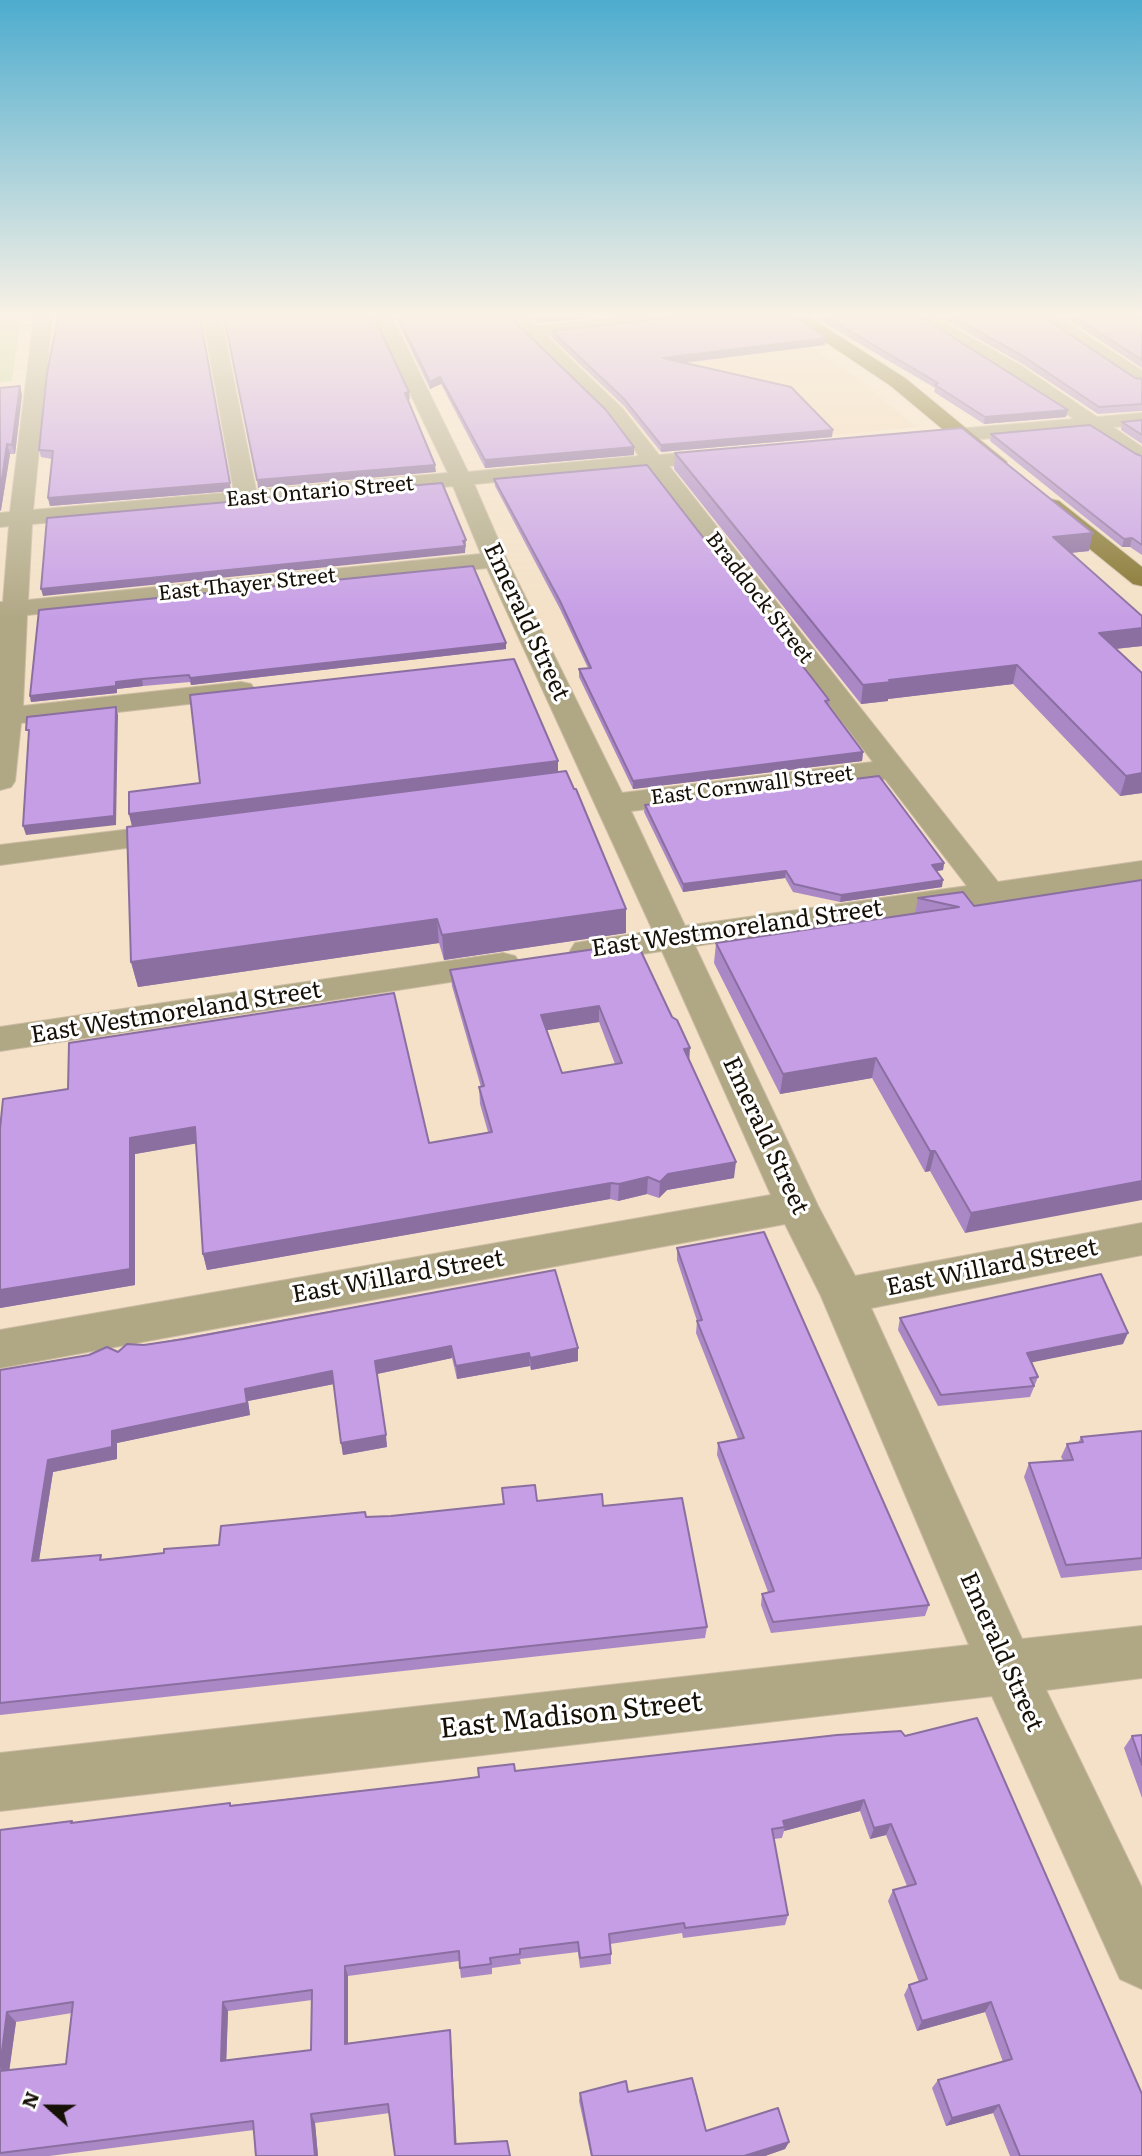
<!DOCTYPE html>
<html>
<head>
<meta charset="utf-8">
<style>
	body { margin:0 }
	#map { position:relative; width:1142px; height:2156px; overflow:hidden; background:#f4e1c7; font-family:Literata,serif }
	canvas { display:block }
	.north { position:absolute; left:14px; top:2072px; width:70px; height:70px; -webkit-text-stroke:5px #fff; paint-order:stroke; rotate:291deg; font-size:19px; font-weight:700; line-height:28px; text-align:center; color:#171007 }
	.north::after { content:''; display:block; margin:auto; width:24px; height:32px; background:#171007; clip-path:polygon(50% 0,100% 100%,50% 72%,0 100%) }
</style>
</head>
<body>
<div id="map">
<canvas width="1142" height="2156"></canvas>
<div class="north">N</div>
</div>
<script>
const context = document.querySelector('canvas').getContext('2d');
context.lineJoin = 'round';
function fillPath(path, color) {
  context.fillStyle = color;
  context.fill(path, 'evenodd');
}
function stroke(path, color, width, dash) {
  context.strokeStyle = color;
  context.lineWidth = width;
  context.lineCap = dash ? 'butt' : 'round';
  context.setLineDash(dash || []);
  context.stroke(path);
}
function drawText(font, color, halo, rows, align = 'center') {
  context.font = font + ' Literata,serif';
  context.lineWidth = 6;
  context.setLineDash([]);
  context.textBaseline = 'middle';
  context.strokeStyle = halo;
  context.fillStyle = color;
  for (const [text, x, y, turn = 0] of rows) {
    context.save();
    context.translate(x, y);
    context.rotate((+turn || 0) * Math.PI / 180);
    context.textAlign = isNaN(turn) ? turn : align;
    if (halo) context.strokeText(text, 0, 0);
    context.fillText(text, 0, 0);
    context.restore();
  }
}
fillPath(new Path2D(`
	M714 317H766L845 369 917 427 655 452 620 409 547 336Z`), '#f1d9b8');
fillPath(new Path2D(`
	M0 317H21L12 381 0 382Z`), '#c7d899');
const minor = new Path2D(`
	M34 317H52L33 510 234 492 203 317H221L256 490 448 473 374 317H392L468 472 639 456 608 416 507 317H526L536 326 625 317H683L674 322 546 336 622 408 659 455 725 449 732 451 736 455 732 459 725 461 669 466 998 882 1142 861V881L695 946 818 1206 855 1276 1142 1223V1255L871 1308 1022 1639 1142 1626V1678L1046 1690 1142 1888V1989L1120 1979 992 1696 0 1811V1753L969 1645 821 1296 785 1224 0 1368V1330L771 1195 662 951 587 962 575 959 570 951 575 943 653 931 487 568 27 615 23 706 241 682 251 684 255 690 251 696 241 698 21 723 15 781 11 787 0 790V602H3L9 526 0 527V513L10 512ZM648 468 873 762 622 793 507 560 474 484ZM453 486 481 554 28 600 32 524ZM885 779 967 886 685 926 631 811Z
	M913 317H934L1020 365 1097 417 1142 413V425L1113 427 1142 447V462L1135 460 1089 430 921 444 914 442 911 438 914 434 921 432 1074 419 1006 373Z
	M1038 317H1059L1142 371V385L1135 383Z
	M181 823 192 825 197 832 192 839 0 865V845Z
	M503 953 515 956 521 964 515 972 0 1051V1027Z`);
const major = new Path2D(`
	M788 317H809L905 378 1007 462 1004 467H988L891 386Z
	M1051 499 1059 501 1142 567V586L1133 584 1043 511 1040 506 1043 501Z`);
stroke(minor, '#ccbba4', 2);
stroke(major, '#ccbba4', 2);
fillPath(minor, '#b0a885');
fillPath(major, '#84742e');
fillPath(new Path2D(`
	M58 317 231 491 50 506 48 498 52 459 41 457 39 450Z
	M395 317H510L634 455 485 468 441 384 430 389Z
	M529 317H600L537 323Z
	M814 317H921L1066 417 984 424 934 392 935 388Z
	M939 317H1044L1135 378 1142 379V411L1098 414 1021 363Z
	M1064 317H1142V368Z
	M675 318 826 338 825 345 684 363 832 437 661 452 624 406 552 338V331Z
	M20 386 22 395 15 454H10L1 510 0 511V388Z
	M1142 420V444L1121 430 1122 422Z
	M991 434 1142 456V555L1130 547H1122L990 441Z
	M675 453 1089 551 1070 553 1142 616V646L1116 649 1142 673V793L1120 796 1013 684 888 699V701L861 704 674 469Z
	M494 479 829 700V705L863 752 862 761 633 789 579 677V669L588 668 560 609 495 486Z
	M39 610 506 643V649L191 685 190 682 143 686 117 689V693L31 702 30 696Z
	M558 761V772L626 933 444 960 439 943 138 987 131 962 132 826 129 814Z
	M645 805 944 863 943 870 937 871 942 887 840 902 793 892 785 878 683 892 644 812Z
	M1142 880 965 1233 930 1171 925 1172 872 1078 780 1094 714 963 716 943 915 914 918 898 974 906Z
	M637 943 689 1060 734 1178 667 1190 659 1198 647 1194 618 1201 610 1199 207 1270 203 1254 196 1143 135 1154V1285L0 1308V1129L429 1143 488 1132 480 1104 479 1087H481L452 986 450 970ZM599 1022 615 1064 562 1073 547 1030Z
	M677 1248 929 1605 925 1616 771 1633 761 1605 762 1594 768 1592 717 1455 718 1443 738 1439 696 1333 697 1321 677 1260Z
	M555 1270 578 1361 531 1370 530 1366 457 1379 452 1358 377 1374 387 1447 343 1455 334 1384 248 1401 250 1415 117 1443V1459L53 1472 39 1560 103 1559 164 1553 219 1545 366 1517 391 1516 503 1504 502 1488 537 1501 603 1506 707 1627 705 1638 0 1715V1370L118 1352 144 1345Z
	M900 1318 1123 1344 1031 1362 1038 1377 1030 1397 938 1406 898 1330Z
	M1142 1431V1570L1061 1578 1024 1477 1029 1463 1063 1460 1061 1457 1067 1444 1078 1443 1081 1437Z
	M837 1735 1142 2156H1010L993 2113 946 2126 932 2088 938 2080 1003 2062 985 2012 917 2031 904 1995 909 1985 919 1982 888 1901 893 1890 907 1886 886 1835 870 1839 860 1811 784 1831 782 1838 774 1839 788 1915 785 1925 683 1938 682 1933 610 1944 611 1954V1964L580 1968 578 1952 520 1959 521 1964 492 1968V1974L461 1978 459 1961 348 1976V2043L451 2039 395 2156 390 2113 315 2123 318 2156H255L254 2130 49 2156H0V1830L72 1821 73 1823 230 1803 231 1805 439 1782 515 1771ZM312 2000 311 2050 226 2060 228 2011ZM72 2013 66 2064 9 2070 16 2022Z
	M1142 1735V1798L1124 1748 1132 1736Z
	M628 2092 706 2131 789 2142 785 2149 765 2156H591L579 2101 580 2093Z`), '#aa88c6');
fillPath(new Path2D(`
	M537 317H600L537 323Z
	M826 338 825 345 663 365V358Z
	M440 377 441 384 430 389V382Z
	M20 386 22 395 15 454 12 445Z
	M409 392 410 399 406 401 405 393Z
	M1068 410 1066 417 984 424 985 417Z
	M833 430 832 437 661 452V445Z
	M7 444 10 454 1 510 0 511V493Z
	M634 447V455L485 468V460Z
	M435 465 436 472 258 488 257 480Z
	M230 483 231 491 50 506 48 498Z
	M1093 533 1089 551 1049 555 1053 537Z
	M1132 538 1130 547H1122L1124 539Z
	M466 540 465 553 43 596 41 589 463 541Z
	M1142 628V646L1094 651 1099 633Z
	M506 643V649L191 685 190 678Z
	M1017 665 1013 684 888 699V701L861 704 863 685 889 680Z
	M142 679 143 686 117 689V693L31 702 30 696Z
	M116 707 118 715 116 825 26 835 23 826Z
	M863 752 862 761 633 789V781Z
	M558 761V772L132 826 129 814Z
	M1142 773V793L1120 796 1126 776Z
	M944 863 943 870 931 872 932 865Z
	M786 871 785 878 683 892V884Z
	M943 880 942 887 840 902 841 895Z
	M626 909V933L444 960 442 935Z
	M437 919 439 943 138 987 131 962Z
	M599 1006V1022L542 1031 541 1015Z
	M690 1048 689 1064 684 1049Z
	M876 1058 872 1078 780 1094 783 1074Z
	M195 1127 199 1143 135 1154V1285L0 1308V1290L130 1138Z
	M930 1151H935L930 1171 925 1172Z
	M736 1162 734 1178 667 1190 659 1198 660 1182 668 1174Z
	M648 1177 647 1194 618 1201 619 1184Z
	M1142 1181V1200L965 1233 971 1213Z
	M611 1183 610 1199 207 1270 203 1254Z
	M1128 1333 1123 1344 1024 1364 1027 1353Z
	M451 1346 452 1358 377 1374 375 1361Z
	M578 1348V1361L531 1370 530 1358Z
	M529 1353 530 1366 457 1379 456 1366Z
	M332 1371 334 1384 248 1401 250 1415 117 1443V1459L53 1472 37 1573 32 1561 48 1460 112 1431 245 1389Z
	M386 1435 387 1447 343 1455 341 1443Z
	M864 1800 860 1811 784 1831 785 1827 783 1821Z
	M891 1824 886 1835 870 1839 874 1828Z
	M345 1966 348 1976V2053L345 2044Z
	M223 2002 228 2011 226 2070 221 2061Z
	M991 2002 985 2012 917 2031 922 2021Z
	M7 2012 16 2022 8 2080 0 2072Z
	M450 2030 451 2039 457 2152 455 2144Z
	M999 2105 993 2113 946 2126 952 2118Z
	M311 2114 315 2123 318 2156H315Z
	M789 2142 785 2149 765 2156H744Z`), '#8b6fa1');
const building = new Path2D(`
	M58 317H200L230 483 48 498 53 451 39 450 47 373Z
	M224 317H374L409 392 405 393 435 465 257 480Z
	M398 317H510L606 410 634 447 485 460 440 377 430 382Z
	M676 317H794L826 338 663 358 791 387 833 430 661 445 624 399 552 331Z
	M826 317H921L1068 410 985 417 935 385 938 383Z
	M952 317H1044L1135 378 1142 379V404L1099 407 1023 356Z
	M1075 317H1142V360Z
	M20 386 12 445 7 444 0 493V388Z
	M1142 420V435L1122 422Z
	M1090 425 1136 454 1142 456V545L1132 538 1124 539 991 434Z
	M962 428 1093 533 1053 537 1142 616V628L1099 633 1142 673V773L1126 776 1017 665 889 680 891 682 863 685 675 453Z
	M647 465 829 700 825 701 863 752 633 781 579 669 591 668 560 601 494 479Z
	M442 483 466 540 463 541 465 546 41 589 47 518Z
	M473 566 506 643 190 678 189 675 142 679 116 682V686L30 696 39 610Z
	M514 659 558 761 129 814V792L200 783 190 695Z
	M116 707 114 816 23 826 29 730H26L27 717Z
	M566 771 574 789H576L626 909 442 935 437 919 131 962 127 827Z
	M879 776 944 863 932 865 943 880 841 895 794 884 786 871 683 884 645 805Z
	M1142 880V1181L971 1213 935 1151H930L876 1058 783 1074 716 943 959 907 918 898 963 892 974 906Z
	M637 943 672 1017 677 1020 690 1048 684 1049 736 1162 668 1174 660 1182 648 1177 619 1184 611 1183 203 1254 195 1127 130 1138V1269L0 1290V1129L3 1099 68 1089 69 1043 394 993 429 1143 492 1132 479 1087 484 1086 450 970ZM599 1006 622 1063 562 1073 541 1015Z
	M764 1232 929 1605 773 1622 762 1594 774 1591 718 1443 744 1438 697 1321 702 1320 677 1248Z
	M555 1270 578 1348 530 1358 529 1353 456 1366 451 1346 375 1361 386 1435 341 1443 332 1371 245 1389 247 1403 112 1431V1447L48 1460 32 1561 101 1555 100 1560 164 1553V1549L219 1545 221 1526 365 1512 366 1517 391 1516 504 1504 502 1488 535 1485 537 1501 602 1494 603 1506 682 1498 707 1627 0 1703V1370L89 1355 107 1347 118 1352 127 1344 144 1345 184 1339Z
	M1101 1274 1128 1333 1027 1353 1038 1377 1030 1378 1034 1386 941 1395 900 1318Z
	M1142 1431V1558L1066 1565 1029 1463 1073 1460 1067 1444 1083 1442 1081 1437Z
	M977 1718 1142 2094V2156H1020L999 2105 952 2118 938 2080 1012 2059 991 2002 922 2021 909 1985 927 1979 893 1890 916 1884 891 1824 874 1828 864 1800 783 1821 785 1827 772 1829 788 1915 685 1928 684 1923 609 1934 611 1954 580 1958 578 1942 520 1949V1954L490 1958 491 1964 460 1968 459 1951 345 1966V2044L450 2030 455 2144 507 2141 510 2156H395L388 2104 311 2114 315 2156H256L253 2121 0 2153V2071L66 2064 73 2002 7 2012 0 2067V1830L72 1821 71 1823 230 1803V1806L439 1782 479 1777 478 1768 514 1764 515 1771 837 1735 901 1731 905 1736ZM312 1990 311 2050 221 2061 223 2002Z
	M1142 1735V1765L1132 1736Z
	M692 2078 706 2131 778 2108 789 2142 744 2156H592L580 2093 626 2081 628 2092Z`);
fillPath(building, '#c69ee6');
stroke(building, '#8b6fa1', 2);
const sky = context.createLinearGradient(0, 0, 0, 619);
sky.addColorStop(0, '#4dacce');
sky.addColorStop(0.51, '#faf2e6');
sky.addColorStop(1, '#faf2e600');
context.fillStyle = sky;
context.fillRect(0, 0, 1142, 619);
drawText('21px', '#171007', '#fff', [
	["East Ontario Street",320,492,-5],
	["East Thayer Street",247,585,-6],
	["Braddock Street",759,598,52],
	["East Cornwall Street",752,786,-7]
]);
drawText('24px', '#171007', '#fff', [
	["Emerald Street",526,622,65],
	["East Westmoreland Street",737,929,-8],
	["East Westmoreland Street",176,1013,-9],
	["Emerald Street",765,1136,65],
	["East Willard Street",992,1268,-11],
	["East Willard Street",398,1277,-10],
	["Emerald Street",1001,1652,66]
]);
drawText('28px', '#171007', '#fff', [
	["East Madison Street",571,1716,-6]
]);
</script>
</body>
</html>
